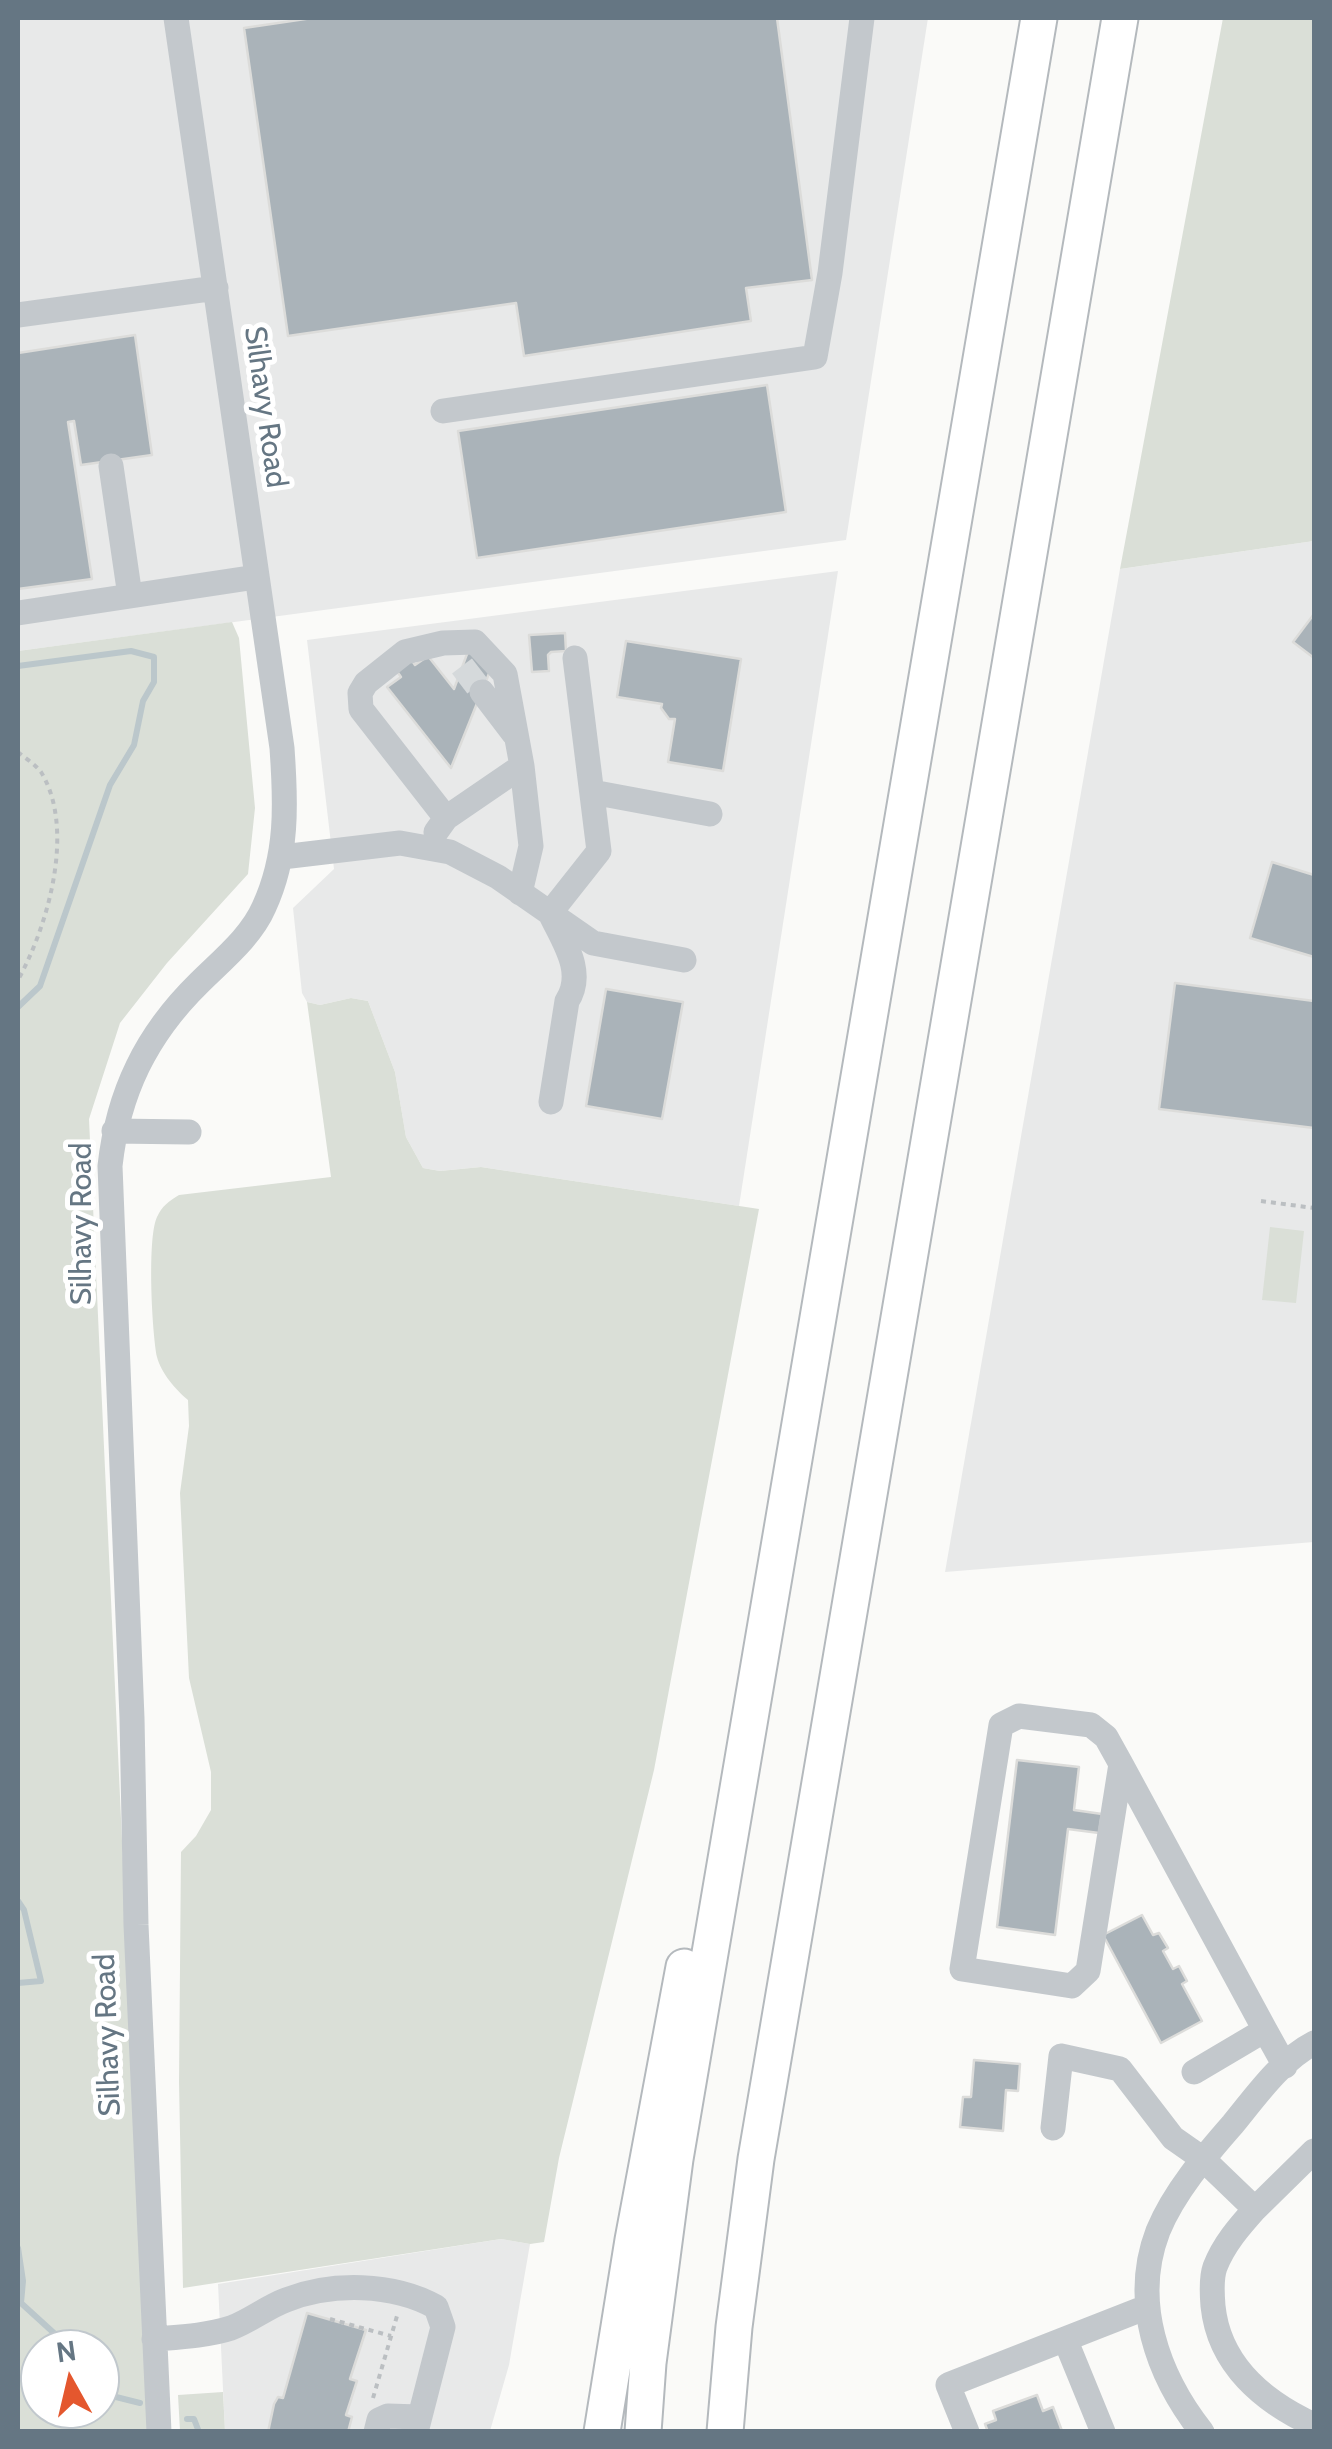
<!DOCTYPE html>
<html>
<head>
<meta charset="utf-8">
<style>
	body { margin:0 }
	#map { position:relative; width:1332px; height:2449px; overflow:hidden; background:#fafaf8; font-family:Cabin,sans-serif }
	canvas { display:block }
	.frame { position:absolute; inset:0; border:20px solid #657683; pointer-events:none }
	.north { position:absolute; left:20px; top:2329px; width:100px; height:100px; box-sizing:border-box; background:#fff; border:2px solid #c1c8cd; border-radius:50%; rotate:352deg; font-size:28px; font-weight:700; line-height:40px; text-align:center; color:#657683 }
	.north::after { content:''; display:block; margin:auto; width:35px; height:45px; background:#e4572e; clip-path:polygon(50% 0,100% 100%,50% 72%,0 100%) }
</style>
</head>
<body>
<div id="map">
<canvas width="1332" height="2449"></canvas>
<div class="frame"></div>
<div class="north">N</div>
</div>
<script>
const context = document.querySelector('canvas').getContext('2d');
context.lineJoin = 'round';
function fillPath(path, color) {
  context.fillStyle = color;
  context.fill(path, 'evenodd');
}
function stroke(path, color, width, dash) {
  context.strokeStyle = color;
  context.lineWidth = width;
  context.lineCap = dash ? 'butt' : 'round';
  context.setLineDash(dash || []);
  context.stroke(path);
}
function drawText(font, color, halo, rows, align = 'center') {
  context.font = font + ' Cabin,sans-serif';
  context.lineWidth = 10;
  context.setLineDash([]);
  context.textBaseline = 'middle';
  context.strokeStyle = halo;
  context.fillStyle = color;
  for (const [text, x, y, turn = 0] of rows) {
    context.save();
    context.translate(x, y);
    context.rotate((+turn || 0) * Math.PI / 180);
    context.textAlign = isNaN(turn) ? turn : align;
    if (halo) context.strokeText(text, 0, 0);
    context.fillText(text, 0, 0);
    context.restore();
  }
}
fillPath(new Path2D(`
	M18 18H928L846 540 18 651Z
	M1314 541V1542L945 1572 1120 569Z
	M838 571 739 1206 481 1167 440 1171 423 1168 406 1137 395 1072 368 1001 351 998 320 1005 307 1002 302 993 293 908 334 869 307 640Z
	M501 2239 530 2244 509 2365 490 2431H225L218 2284Z`), '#e8e9e9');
fillPath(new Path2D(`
	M1223 18H1314V541L1120 569Z
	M232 622 239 638 255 808 248 874 167 963 120 1023 89 1119 149 2431H18V651ZM40 2349H100V2409H40Z
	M351 998 368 1001 395 1072 406 1137 423 1168 440 1171 481 1167 759 1209 654 1770 559 2158 544 2242 530 2244 501 2239 183 2288 179 2082 181 1852 196 1836 211 1810V1772L189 1678 180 1493 189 1426 188 1400C176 1390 161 1373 157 1357 152 1332 147 1238 157 1217 162 1206 169 1201 179 1195L331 1177 307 1002 320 1005Z
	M1270 1227 1304 1231 1296 1303 1262 1300Z
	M223 2392 225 2431H180L178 2395Z`), '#dadfd7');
stroke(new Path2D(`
	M18 666 131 651 154 657V682L143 701 134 745 110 785 40 986 18 1007
	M18 1901 24 1910 41 1981 18 1983
	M18 2248 23 2281 21 2303 55 2334 53 2349
	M100 2393 140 2403
	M187 2419H194L199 2432`), '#bbc7cb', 6);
const building = new Path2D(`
	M312 18H777L812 280 746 288 751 321 524 356 516 303 288 336 244 28Z
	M135 335 152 455 81 465 74 421 68 422 92 579 18 589V353Z
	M767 385 786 512 477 558 458 431Z
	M1314 614V658L1293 642Z
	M565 633 566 651 551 652 548 655 549 671 532 672 529 635Z
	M626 641 741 659 723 771 668 762 675 719H669L661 708 662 704 617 697Z
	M470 646 490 671 451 768 387 687 401 677 396 670 411 659 415 665 428 656 454 689Z
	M1272 862 1314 875V957L1250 938Z
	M1175 983 1314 1001V1128L1159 1109Z
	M606 989 683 1002 662 1119 586 1106Z
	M1017 1760 1079 1767 1074 1810 1102 1814 1099 1833 1068 1829 1055 1935 997 1927Z
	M1142 1915 1153 1935 1159 1933 1168 1948 1163 1951 1173 1969 1179 1966 1187 1981 1182 1984 1202 2021 1161 2043 1103 1935Z
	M974 2060 1020 2064 1018 2091 1006 2090 1003 2131 960 2127 963 2097H971Z
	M307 2313 366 2330 350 2379 357 2381 346 2415 352 2417 348 2432H268L274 2404 278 2397 283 2398Z
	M1037 2395 1043 2411 1053 2407 1062 2431 988 2432 985 2424 996 2420 993 2411Z`);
fillPath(building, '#aab3b9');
stroke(building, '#dcdcda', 2.5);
stroke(new Path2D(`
	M462 666 482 692`), '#d5d9db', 25, [25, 12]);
const highway = new Path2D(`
	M602 2432 633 2240 684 1967
	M643 2432 648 2363 675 2159 1039 18
	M725 2432 734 2327 756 2159 1120 18`);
stroke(highway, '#b4b9bd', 39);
stroke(new Path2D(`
	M18 752C25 758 35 764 41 772 76 829 48 926 18 980
	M1261 1201 1314 1208
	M330 2319 391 2336
	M373 2398 397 2316`), '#bbbfc2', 4, [5, 5]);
stroke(new Path2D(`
	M18 315 216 288
	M443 411 815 357 830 273 862 18
	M111 466 130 596
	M18 613 256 577
	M482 692 514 734
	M592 792 710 814
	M446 818 361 709 360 693 366 683 405 652 443 643 475 642 505 674 522 766 531 846 520 893
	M436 832 446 818 522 766
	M282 857 400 843 450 852 498 877 593 943 684 960
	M550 913 599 851 575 658
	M550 913C563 941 586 972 567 1001L551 1102
	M114 1131 189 1132
	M1121 1764 1088 1971 1072 1986 962 1969 1001 1725 1019 1716 1091 1725 1106 1737 1121 1764 1265 2030 1285 2066
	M1194 2072 1265 2030
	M1053 2128 1061 2056 1120 2069 1173 2138 1203 2159 1255 2209 1314 2151
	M1255 2209C1239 2227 1224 2244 1215 2267 1211 2278 1212 2294 1213 2306 1219 2365 1264 2402 1314 2425
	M154 2339C179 2337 206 2336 231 2328 250 2321 267 2307 286 2300 332 2282 393 2283 436 2307L443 2327 416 2432
	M1065 2339 1103 2432
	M159 2432 136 1925 132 1718 110 1166C118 1093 146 1035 199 983 222 960 251 937 264 907 288 855 286 804 282 748L176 18
	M376 2432 379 2420 388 2416 419 2417
	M967 2432 948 2385 1147 2307
	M1202 2432C1157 2375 1131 2301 1158 2231 1174 2192 1205 2156 1233 2124 1256 2096 1281 2060 1314 2043`), '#c3c8cc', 25);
stroke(highway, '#fff', 35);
drawText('30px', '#657683', '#fff', [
	["Silhavy Road",265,407,82],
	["Silhavy Road",82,1224,-90],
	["Silhavy Road",108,2035,-92]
]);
</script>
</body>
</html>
